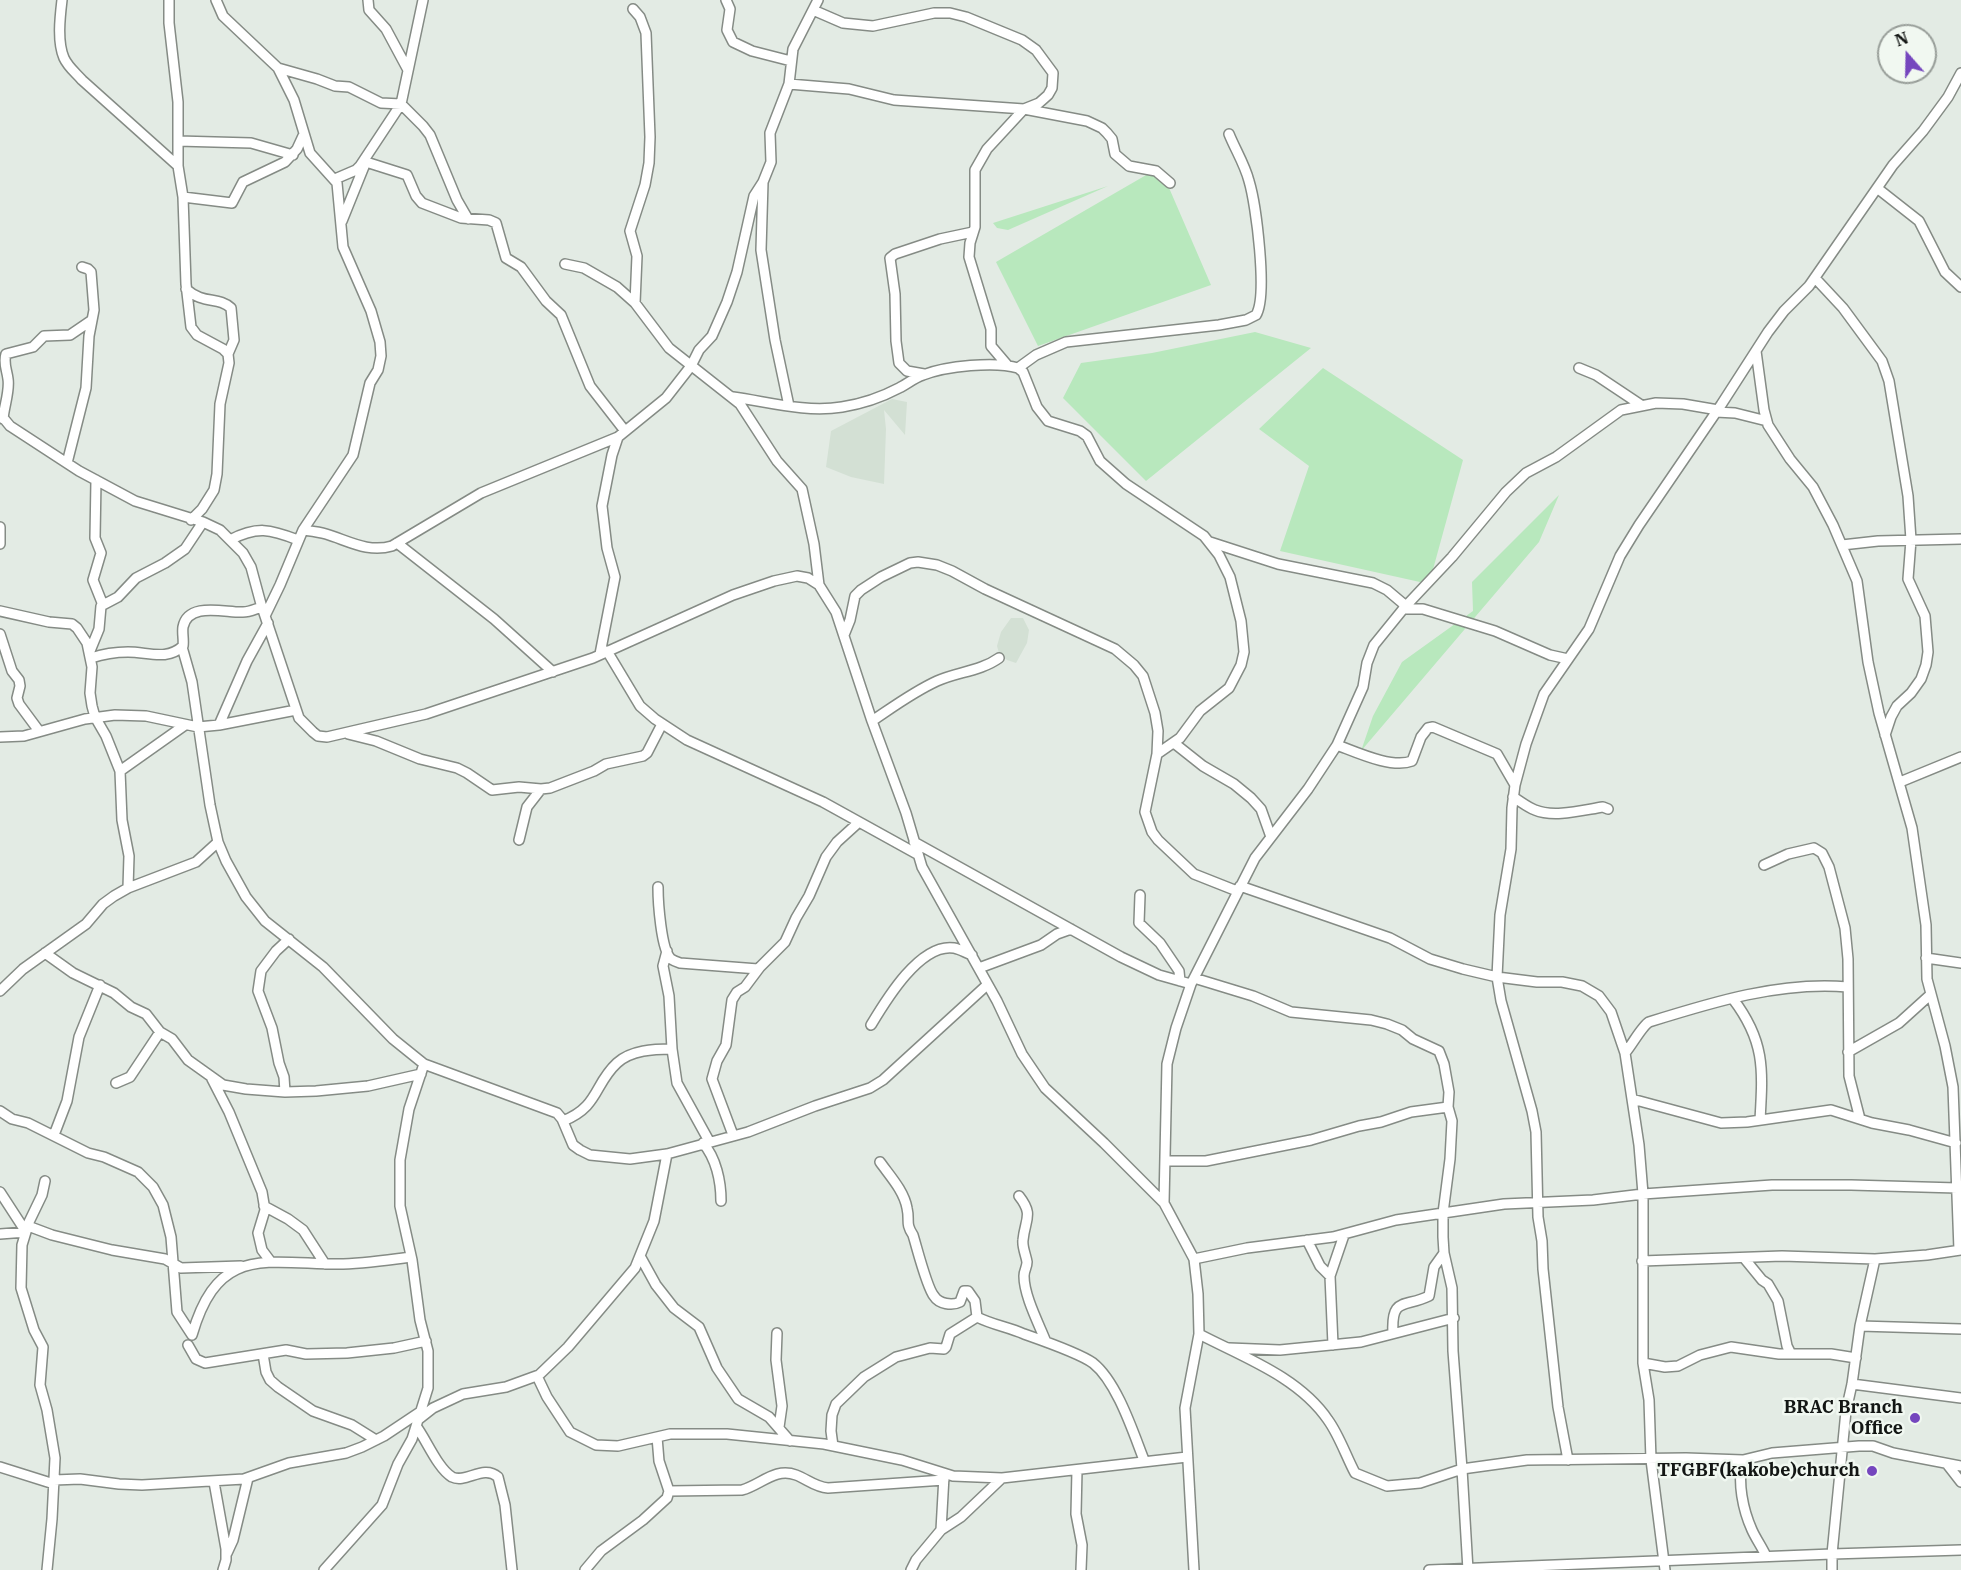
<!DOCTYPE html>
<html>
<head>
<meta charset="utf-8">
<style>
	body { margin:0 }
	#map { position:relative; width:1961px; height:1570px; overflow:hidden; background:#e3ebe4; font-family:"IBM Plex Serif",serif }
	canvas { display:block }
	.north { position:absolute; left:1877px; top:24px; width:60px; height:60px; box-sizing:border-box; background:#f1f8f1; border:2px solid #989e99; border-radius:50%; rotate:340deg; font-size:16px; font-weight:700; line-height:24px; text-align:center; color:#131614 }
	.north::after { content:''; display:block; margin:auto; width:21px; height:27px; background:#7546be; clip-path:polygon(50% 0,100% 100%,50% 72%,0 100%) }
</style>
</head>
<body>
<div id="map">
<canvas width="1961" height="1570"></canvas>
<div class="north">N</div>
</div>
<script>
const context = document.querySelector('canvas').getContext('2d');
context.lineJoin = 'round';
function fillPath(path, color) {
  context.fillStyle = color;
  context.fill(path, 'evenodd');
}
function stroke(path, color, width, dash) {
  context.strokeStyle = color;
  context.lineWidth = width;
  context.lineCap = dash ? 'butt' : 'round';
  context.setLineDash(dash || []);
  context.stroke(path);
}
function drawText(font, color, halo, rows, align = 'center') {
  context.font = font + ' "IBM Plex Serif",serif';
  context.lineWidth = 5;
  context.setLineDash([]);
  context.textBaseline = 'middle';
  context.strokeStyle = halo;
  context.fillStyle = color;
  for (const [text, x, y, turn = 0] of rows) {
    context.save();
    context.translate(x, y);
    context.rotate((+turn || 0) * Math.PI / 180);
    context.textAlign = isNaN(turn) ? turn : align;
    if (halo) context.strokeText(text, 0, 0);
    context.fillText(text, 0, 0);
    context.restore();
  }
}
fillPath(new Path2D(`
	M892 399 907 402 905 435 884 410 886 429 884 484 851 477 826 467 831 431Z
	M1011 618H1023L1029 630 1027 643 1016 663 1007 660 999 653 997 646 1001 632Z`), '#d3e0d4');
fillPath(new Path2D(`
	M1160 167 1211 285 1038 346 996 262Z
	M1108 186 1008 230 997 228 993 223Z
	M1255 332 1311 348 1146 481 1063 398 1081 363 1152 353Z
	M1323 368 1463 460 1429 584 1280 551 1309 466 1259 429Z
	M1559 495 1539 542 1361 751 1373 716 1402 662 1473 611 1472 582Z`), '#b8e8bd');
const minor = new Path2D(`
	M62 0C60 17 57 42 64 58 68 67 76 73 82 80L178 166
	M169 0V23L178 102V166L183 197 186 284 191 327 197 335 223 349 228 354 229 363 220 404 217 474 214 490 202 509 191 520
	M216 0 223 16 278 68 294 100 310 153 337 183 343 247 371 311 380 342 381 356 378 370 370 383 353 455 303 530 280 585 265 616
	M368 0 369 10 386 29 408 70
	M726 0 730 9 727 30 733 42 752 51 791 61
	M633 9 640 17 646 33 650 137 649 163 645 185 630 231 637 256 635 303
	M813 10 843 23 873 26 934 13H950L966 17 1022 40 1036 50 1053 73 1052 88 1048 95 1039 103 1024 109 987 149 975 170V227L970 243 969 257 991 329V346L1008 366
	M278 68 317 79 335 86 349 87 381 103 401 104 423 126 430 135 457 200 468 219
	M789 84 849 89 894 100 1024 109 1087 121 1102 128 1107 133 1112 139 1115 154 1129 166 1156 171 1170 183
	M178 141 251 143 293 155
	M366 159V162L407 175 416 196 422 203 461 218 489 220 496 223 506 258 521 267 546 301 561 315 590 386 625 431
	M335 179 356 170 360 166 401 104 423 0
	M763 182 761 250 775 340 789 406
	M1877 188 1919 221 1945 272 1961 287
	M183 197 232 203 243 182 285 162 297 149 303 136
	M342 221 365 164
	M565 264 584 268 617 287 635 303 669 348 740 404 777 461 802 489 814 544 819 585
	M1815 278 1843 308 1882 361 1889 381 1908 496 1911 540 1908 579 1925 616 1928 652 1926 665 1921 679 1911 693 1897 706 1891 717 1885 735
	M186 289C204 305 218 296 231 308L234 340 228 354
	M1756 351 1764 410 1768 425 1790 459 1813 487 1833 525 1857 581 1868 662 1879 713 1912 828 1926 925 1927 979 1945 1046 1953 1087 1959 1250
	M1018 368 1036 355 1066 342 1219 325 1246 320 1256 315C1268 296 1256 204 1249 181 1245 165 1235 149 1229 134
	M1579 368 1596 375 1641 405
	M924 374 907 371 899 363 896 341 895 294 890 258 895 254 940 239 973 232
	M733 397C769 402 806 413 842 407 861 404 882 397 899 388 907 384 914 378 923 375 946 366 995 361 1018 368L1023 372 1037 407 1048 421 1080 431 1087 436 1100 461 1126 484 1204 536 1219 555 1230 577 1241 621 1244 652 1241 665 1229 688 1200 711 1180 738 1157 754
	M1716 412 1735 413 1767 421
	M0 414 10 426 79 471 135 501 203 522 220 530 243 553 251 567 261 604 299 718 313 732 318 736 327 737 426 714 593 658 733 595 774 581 797 576 808 578 819 585 836 612 872 721 906 813 922 867 997 1001 1022 1054 1045 1088 1104 1143 1164 1203 1194 1259 1198 1294 1199 1334 1185 1408 1194 1570
	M3 419C4 406 10 391 8 379 7 370 3 363 6 354L33 347 44 336 70 335 92 320
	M67 463 86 388 89 336 94 310 91 272 88 269 82 267
	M96 480 95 538 101 553 93 580 103 605
	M0 527V544
	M303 530C310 531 319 532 326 534 349 541 368 553 392 546L481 493 618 437 666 398 691 366 699 350 712 336 727 302 737 272 754 196 763 182 771 162 770 133 789 84 793 49 818 0
	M230 540C257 526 270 529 298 540
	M1210 542 1278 564 1373 583 1387 590 1406 606
	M397 543 494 619 553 672
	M1842 545 1878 541 1961 539
	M1403 609H1423L1495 631 1550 655 1568 659
	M0 611 49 622 72 624 77 628 87 643 92 667 90 693 92 706 95 717 106 736 120 771 122 820 129 856 128 888
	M0 634 12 671 19 680 20 686 17 698 19 704 39 731
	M844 635 850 620 855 596 861 590 881 577 910 563 918 562 937 565 952 571 985 589 1115 649 1134 665 1143 676 1155 713 1158 731 1157 754 1145 812 1152 832 1158 840 1194 874 1237 891
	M182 647 192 682 210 805 218 842 226 861 246 897 265 921 323 967 393 1039 424 1064 557 1113 562 1119 573 1145 580 1150 590 1155 630 1159 667 1154 748 1132 815 1106 870 1088 883 1080 987 985
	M90 651 99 629 101 606 118 597 136 578 165 563 185 549 203 522
	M607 651 640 706 655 719 687 740 823 802 917 854
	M600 654 615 577 607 548 602 506 612 455 618 437
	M91 658C103 654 116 652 128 652 148 652 167 661 183 646 184 640 182 633 183 627 188 601 226 613 243 612 250 612 255 609 262 607
	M872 721C893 707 913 692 937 681 957 672 981 671 999 658
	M219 725 247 661 268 623
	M348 734 376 741 420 759 457 768 467 773 492 790 519 787 541 789 550 788 594 771 606 764 643 756 647 753 662 724
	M0 737 24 736 85 719 115 715 146 716 198 727 219 725 296 710
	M1174 743 1203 766 1234 784 1251 798 1261 809 1271 837
	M1337 745C1356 752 1392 769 1412 761L1421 737 1428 728 1433 727 1497 754 1515 785
	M120 771 185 725
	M1900 782 1961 757
	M1513 797C1520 801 1527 807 1535 810 1554 818 1583 810 1603 807L1608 809
	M519 840 527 807 541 789
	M914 842 1121 957 1159 975 1191 984
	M1764 865 1788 854 1814 848 1822 853 1829 867 1845 928 1848 959 1849 1076 1860 1119
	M1240 886 1390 938 1430 959 1463 969 1497 977 1537 982H1562L1582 986 1599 996 1611 1012 1625 1053 1639 1145 1643 1194V1363L1649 1400 1651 1460 1665 1570
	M658 887C658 901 661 950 671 959 674 961 677 962 680 963L758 969
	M1140 895 1139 923 1160 943 1179 971 1180 981
	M667 951 663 966 669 996 672 1049 677 1083 709 1141
	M45 953 73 973 114 993 131 1007 146 1014 160 1032 172 1039 188 1060 223 1085 246 1089 285 1092 316 1091 368 1086 421 1074
	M1926 958 1961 963
	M979 968 1041 945 1057 934 1071 929
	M1194 978 1253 996 1291 1012 1371 1020 1387 1024 1402 1030 1413 1039 1439 1051 1444 1064 1449 1092 1448 1107 1452 1121 1450 1159 1443 1213V1237L1444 1253 1452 1288 1453 1351 1462 1469 1420 1483 1387 1486 1355 1473C1346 1456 1339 1435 1328 1420 1299 1377 1243 1357 1199 1334
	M0 991 23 969 86 924 103 904 114 896 128 888 196 862 218 842
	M1733 999C1765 1041 1763 1069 1760 1120
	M871 1025C886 1000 920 943 954 948 960 949 966 953 972 955
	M1848 1052 1899 1023 1930 995
	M1625 1053C1632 1045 1642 1026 1649 1022 1713 1002 1781 981 1848 987
	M212 1079 229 1112 262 1192 265 1210 258 1233 262 1250 271 1262
	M116 1083 130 1077 160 1032
	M285 1092 284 1077 279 1063 272 1028 258 991 261 971 276 951 289 939
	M1632 1099 1721 1123 1747 1122 1831 1110 1872 1123 1909 1130 1956 1143
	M0 1111 12 1119 28 1123 88 1153 104 1157 138 1172 153 1187 163 1205 171 1237 177 1312 192 1335
	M563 1121C599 1107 594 1084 617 1063 631 1050 654 1049 672 1049
	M54 1135 67 1101 79 1037 100 985
	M733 1135 712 1079 717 1061 726 1045 732 1000 737 992 745 987 760 967 785 942 796 918 809 896 826 857 837 842 859 822
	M703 1143C716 1158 721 1181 721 1201
	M1165 1161H1206L1311 1140 1359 1126 1381 1122 1411 1112 1448 1107
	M880 1162C890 1176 904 1191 907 1208 910 1221 905 1223 913 1235 917 1248 927 1288 934 1296 939 1304 952 1306 960 1302L964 1291H968L975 1301 977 1317C993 1325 1008 1327 1024 1334 1041 1340 1079 1353 1093 1363 1117 1382 1133 1432 1144 1460
	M45 1181 42 1195 29 1222 22 1245 21 1288 34 1330 43 1347 40 1385 47 1410 55 1458 52 1519 47 1570
	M0 1192 26 1232 0 1234
	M1019 1196C1034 1215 1025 1219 1023 1240 1022 1247 1026 1255 1027 1262 1027 1268 1024 1270 1024 1276 1024 1296 1039 1324 1046 1342
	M1164 1203 1167 1064 1176 1028 1191 984 1255 858 1308 789 1337 745 1363 687 1367 663 1374 645 1404 608 1452 557 1506 492 1526 473 1556 457 1621 410 1656 403 1683 404 1718 410
	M264 1206 288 1219 303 1230 325 1264
	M28 1226 52 1235 112 1250 165 1259 181 1268 241 1266
	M1307 1240 1320 1266 1330 1276 1333 1345
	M640 1256 656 1285 674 1308 699 1327 717 1368 738 1399 769 1417 790 1441
	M1744 1258 1762 1280 1768 1284 1778 1301 1787 1346 1791 1354
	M1194 1259 1247 1248 1333 1237 1396 1220 1504 1204 1593 1200 1643 1194 1772 1185H1851L1957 1188
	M1642 1261 1782 1256 1875 1259 1927 1255 1961 1250
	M1330 1276 1344 1235
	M1860 1326 1961 1329
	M777 1333 776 1360 782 1406 779 1427
	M1393 1333C1391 1296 1405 1308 1429 1296L1434 1267 1444 1253
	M192 1335C218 1246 263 1263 338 1264 362 1264 387 1260 411 1257
	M188 1345 196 1359 205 1363 286 1350 306 1354 347 1353 394 1348 426 1341
	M1229 1348 1280 1350 1361 1342 1454 1318
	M263 1354 266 1372 270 1380 278 1387 313 1411 352 1425 376 1440
	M1643 1363 1665 1367 1678 1366 1700 1355 1731 1347 1779 1354H1831L1856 1358
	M537 1376 547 1397 570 1432 596 1445 618 1446 670 1434H727L824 1444 902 1460 953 1476 1002 1478 1187 1457
	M1852 1384 1961 1398
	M419 1419 433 1408 463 1394 506 1387 539 1375 568 1347 635 1268 654 1221 667 1154
	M416 1426C426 1439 438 1469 452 1477 466 1484 483 1464 498 1477L505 1505 512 1570
	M833 1446 831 1431 832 1415 836 1404 864 1377 896 1357 930 1348 944 1349 946 1347 950 1334 977 1317
	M1568 1460 1558 1407 1543 1269 1542 1241 1538 1217 1536 1132 1532 1111 1501 1001 1497 977 1500 915 1511 849 1512 808 1515 785 1526 744 1544 694 1589 629 1620 556 1639 525 1721 405 1768 332 1784 311 1809 286 1893 165 1923 131 1948 97 1961 73
	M1743 1460C1737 1482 1743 1510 1752 1530 1756 1539 1762 1547 1766 1556
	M1947 1464 1961 1482
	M0 1467 54 1484
	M1077 1470 1076 1514 1082 1545 1081 1570
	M54 1480 80 1479 119 1484 142 1485 244 1479 289 1463 346 1453 362 1447 384 1436 420 1412
	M214 1482 226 1549V1560L223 1570
	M669 1491 742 1490C761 1485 775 1467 796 1475 807 1479 815 1487 828 1488L944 1480
	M941 1530 944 1476
	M227 1553 233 1540 248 1478
	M324 1570 382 1505 398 1464 412 1439 428 1388V1351L420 1320 412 1260 400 1206V1160L409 1109 424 1064
	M585 1570 601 1551 643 1520 667 1498 669 1491 659 1461 657 1437
	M911 1570 916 1560 941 1530 961 1517 1002 1478
	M1429 1570 1832 1554 1846 1411 1852 1384 1860 1326 1875 1259
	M1468 1570 1462 1469 1527 1460 1686 1458 1743 1460 1772 1453 1859 1446H1873L1893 1453 1961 1466
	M1832 1570V1554L1961 1550`);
stroke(minor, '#858b85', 12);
stroke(minor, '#fff', 9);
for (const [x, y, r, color] of [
	[1915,1418,6,"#7546be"],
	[1872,1471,6,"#7546be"]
]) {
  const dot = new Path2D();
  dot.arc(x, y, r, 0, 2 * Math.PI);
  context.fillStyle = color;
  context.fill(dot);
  stroke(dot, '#f1f8f1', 2);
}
drawText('bold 18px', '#131614', '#f1f8f1', [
	["BRAC Branch",1903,1408],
	["Office",1903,1429],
	["TFGBF(kakobe)church",1860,1471]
], 'right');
</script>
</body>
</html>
